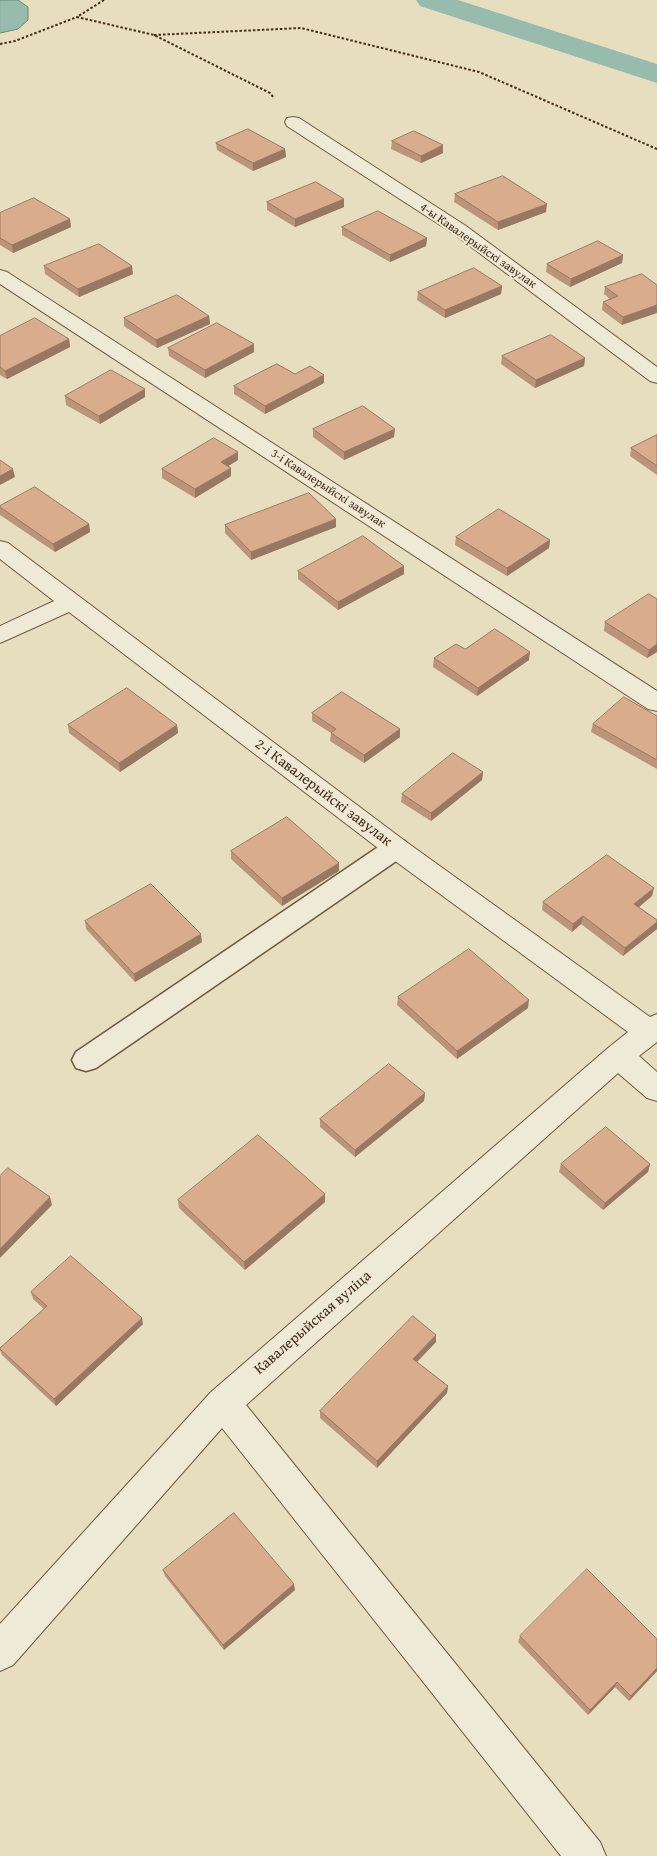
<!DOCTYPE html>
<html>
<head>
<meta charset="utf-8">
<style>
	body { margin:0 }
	canvas { display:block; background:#e7dec0 }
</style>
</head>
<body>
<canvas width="657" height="1856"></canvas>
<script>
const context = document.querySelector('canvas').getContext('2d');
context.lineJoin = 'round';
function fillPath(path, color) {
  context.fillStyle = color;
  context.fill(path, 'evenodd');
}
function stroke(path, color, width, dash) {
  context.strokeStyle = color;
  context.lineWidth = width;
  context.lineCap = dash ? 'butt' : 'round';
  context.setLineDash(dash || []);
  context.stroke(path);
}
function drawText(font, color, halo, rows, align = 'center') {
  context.font = font + ' "Gentium Book Plus",serif';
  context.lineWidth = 4;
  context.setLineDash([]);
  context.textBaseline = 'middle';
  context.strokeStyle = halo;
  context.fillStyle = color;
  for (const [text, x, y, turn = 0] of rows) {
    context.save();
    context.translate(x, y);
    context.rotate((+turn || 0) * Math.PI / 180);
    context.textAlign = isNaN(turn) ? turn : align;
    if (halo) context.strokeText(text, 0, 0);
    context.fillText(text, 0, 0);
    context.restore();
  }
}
const water = new Path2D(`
	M0 0H18L28 7V20L18 29 0 33Z`);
fillPath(water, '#97bcae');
stroke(water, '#778272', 1);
fillPath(new Path2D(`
	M416 0H458L657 64V83L420 6Z`), '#97bcae');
const service = new Path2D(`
	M396 839 405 841 409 848 405 855 96 1068 86 1071 76 1068 72 1060 76 1052 387 841Z`);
const minor = new Path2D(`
	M293 117 299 118 466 226 657 367V383L650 381 454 234 287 126 285 122 287 118Z
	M0 270 7 272 657 691V711L648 709 0 284Z
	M0 541 8 543 405 841 650 1017 657 1014V1042L639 1056 657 1072V1101L647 1098 618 1073 246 1405 600 1842 606 1856H561L222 1428 13 1665 0 1671V1624L211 1392 608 1048 628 1032 387 855 69 612 0 643V626L54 601 0 559Z`);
stroke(service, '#705741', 3);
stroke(minor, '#705741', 2);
stroke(new Path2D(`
	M104 0 77 17 154 35 270 93 274 98
	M154 35 301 28 479 72 657 149
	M0 44 15 41 77 17`), '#482a17', 2, [2.5, 2]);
fillPath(service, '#efead6');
fillPath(minor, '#efead6');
fillPath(new Path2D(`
	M392 141 443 153 421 163 391 149Z
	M216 143 285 149 286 157 253 171 217 150Z
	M455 194 546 212 498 230 454 202Z
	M344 199V207L295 227 267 210V202Z
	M0 213 71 227 13 253 0 245Z
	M342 227 427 238 426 246 390 262 342 235Z
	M623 255 622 263 570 287 546 272 547 264Z
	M44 266 133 274 79 297 45 274Z
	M657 285 622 325 602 310 603 302 610 299 604 294 605 287Z
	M502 286 501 294 445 318 417 300 418 292Z
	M209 316 210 324 157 348 124 326V318Z
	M0 336 69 339 70 347 7 379 0 375Z
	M168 348 254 352 205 378 169 356Z
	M502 356 585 358 584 366 535 388 501 364Z
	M295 374 324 375V383L265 414 234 394V386Z
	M65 396 145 397 100 424 66 405Z
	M313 429 394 437 344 460 313 437Z
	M657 435V475L630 456 631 448Z
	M238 460 228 466 231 476 195 498 162 478V469Z
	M0 506 89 524 90 532 55 552 0 515Z
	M225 525 336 527 251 560 225 533Z
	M456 537 550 540 549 548 507 576 455 545Z
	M404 566V574L338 610 298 579V571Z
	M657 599V652L647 658 604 631 605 622Z
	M465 649 529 660 477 696 433 667 434 658Z
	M312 713 400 737 364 763 330 741 331 733 312 721Z
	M657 716V769L591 732 593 724Z
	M68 725H177L178 733 120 772 69 733Z
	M483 772 482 780 431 821 401 802 402 794Z
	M231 851 339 871 282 906 231 859Z
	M652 896 639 907 657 920V929L623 956 581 924 572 932 542 910 543 902Z
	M85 921 202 942 135 982 86 929Z
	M398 997 528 1008 457 1059 397 1005Z
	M425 1093 424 1101 355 1157 320 1127V1119Z
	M561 1164H650L648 1172 603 1210 559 1172Z
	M178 1200 325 1202 245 1270 179 1208Z
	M31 1292 143 1324 56 1406 2 1355 0 1350V1348L44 1309 33 1299Z
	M436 1342 417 1362 448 1386 447 1393 377 1468 320 1418V1411Z
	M163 1570 295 1590 224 1650 165 1576Z
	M520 1636 657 1639V1671L629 1701 615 1687 588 1715 518 1642Z`), '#bb9479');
fillPath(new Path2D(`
	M443 145V153L421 163V156Z
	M285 149 286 157 253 171V163Z
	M344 199V207L295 227V219Z
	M547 204 546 212 498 230V222Z
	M70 219 71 227 13 253 12 245Z
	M427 238 426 246 390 262V255Z
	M623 255 622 263 570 287 571 279Z
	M132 266 133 274 79 297 78 289Z
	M502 286 501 294 445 318V310Z
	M657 305V313L622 325 623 317Z
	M209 316 210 324 157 348 156 340Z
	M69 339 70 347 7 379 5 371Z
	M254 344V352L205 378V370Z
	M585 358 584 366 535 388 536 380Z
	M324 375V383L265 414V406Z
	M145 389V397L100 424 99 416Z
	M395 429 394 437 344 460V452Z
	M238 452V460L222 470 221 462Z
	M231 468V476L195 498V489Z
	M13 469 15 477 0 485V476Z
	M336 519V527L251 560V552Z
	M89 524 90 532 55 552 53 544Z
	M550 540 549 548 507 576V568Z
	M404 566V574L338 610V602Z
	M657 644V652L647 658 649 650Z
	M530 652 529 660 477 696 478 688Z
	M177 725 178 733 120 772 119 763Z
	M400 729V737L364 763V755Z
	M483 772 482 780 431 821V813Z
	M339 863V871L282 906V898Z
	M654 888 652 896 633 912 634 904Z
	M583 916 581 924 572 932 573 924Z
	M657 922V929L623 956 625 948Z
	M201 934 202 942 135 982 134 974Z
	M529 1000 528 1008 457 1059V1051Z
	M425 1093 424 1101 355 1157V1150Z
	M650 1164 648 1172 603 1210 605 1203Z
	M325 1194V1202L245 1270 244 1262Z
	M50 1197 52 1205 0 1258V1249Z
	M142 1318 143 1324 56 1406 54 1399Z
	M436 1335V1342L413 1366V1359Z
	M448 1386 447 1393 377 1468V1461Z
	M294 1584 295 1590 224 1650 223 1645Z
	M657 1668V1671L629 1701 631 1696Z
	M617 1682 615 1687 588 1715 590 1710Z`), '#987863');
const building = new Path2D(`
	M248 129 285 149 253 163 216 143Z
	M414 131 443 145 421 156 392 141Z
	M503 176 547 204 498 222 455 194Z
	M316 182 344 199 295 219 267 202Z
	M34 198 70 219 12 245 0 238V213Z
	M378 211 427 238 390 255 342 227Z
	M598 241 623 255 571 279 547 264Z
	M99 244 132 266 78 289 44 266Z
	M474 268 502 286 445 310 418 292Z
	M642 274 657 285V305L623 317 603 302 618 296 605 287Z
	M177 295 209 316 156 340 124 318Z
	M35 318 69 339 5 371 0 367V336Z
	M217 323 254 344 205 370 168 348Z
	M551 335 585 358 536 380 502 356Z
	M277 364 295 374 310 366 324 375 265 406 234 386Z
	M111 370 145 389 99 416 65 396Z
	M363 406 395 429 344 452 313 429Z
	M657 435V466L631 448Z
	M214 438 238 452 221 462 231 468 195 489 162 469Z
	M0 460 13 469 0 476Z
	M35 487 89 524 53 544 0 507V506Z
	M309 493 336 519 251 552 225 525Z
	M499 509 550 540 507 568 456 537Z
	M363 536 404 566 338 602 298 571Z
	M649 594 657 599V644L649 650 605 622Z
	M495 629 530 652 478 688 434 658 456 644 465 649Z
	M127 688 177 725 119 763 68 725Z
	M342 692 400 729 364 755 331 733 336 729 312 713Z
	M624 697 657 716V760L593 724Z
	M453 753 483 772 431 813 402 794Z
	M287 817 339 863 282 898 231 851Z
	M607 855 654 888 634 904 657 920V922L625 948 583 916 573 924 543 902Z
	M151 884 201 934 134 974 85 921Z
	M469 949 529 1000 457 1051 398 997Z
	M389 1064 425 1093 355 1150 320 1119Z
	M606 1127 650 1164 605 1203 561 1164Z
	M258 1135 325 1194 244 1262 178 1200Z
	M8 1168 50 1197 0 1249V1176Z
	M71 1256 142 1318 54 1399 0 1349V1348L47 1306 31 1292Z
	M413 1316 436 1335 413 1359 448 1386 377 1461 320 1411Z
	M234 1513 294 1584 223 1645 163 1570Z
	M587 1569 657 1639V1668L631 1696 617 1682 590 1710 520 1636Z`);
fillPath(building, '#d9ac8d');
stroke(building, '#987863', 1);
drawText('12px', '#482a17', '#efead6', [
	["4-ы Кавалерыйскі завулак",478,246,35],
	["3-і Кавалерыйскі завулак",328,489,33]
]);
drawText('15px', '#482a17', '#efead6', [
	["2-і Кавалерыйскі завулак",323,793,37],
	["Кавалерыйская вуліца",313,1323,-41]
]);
</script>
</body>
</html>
